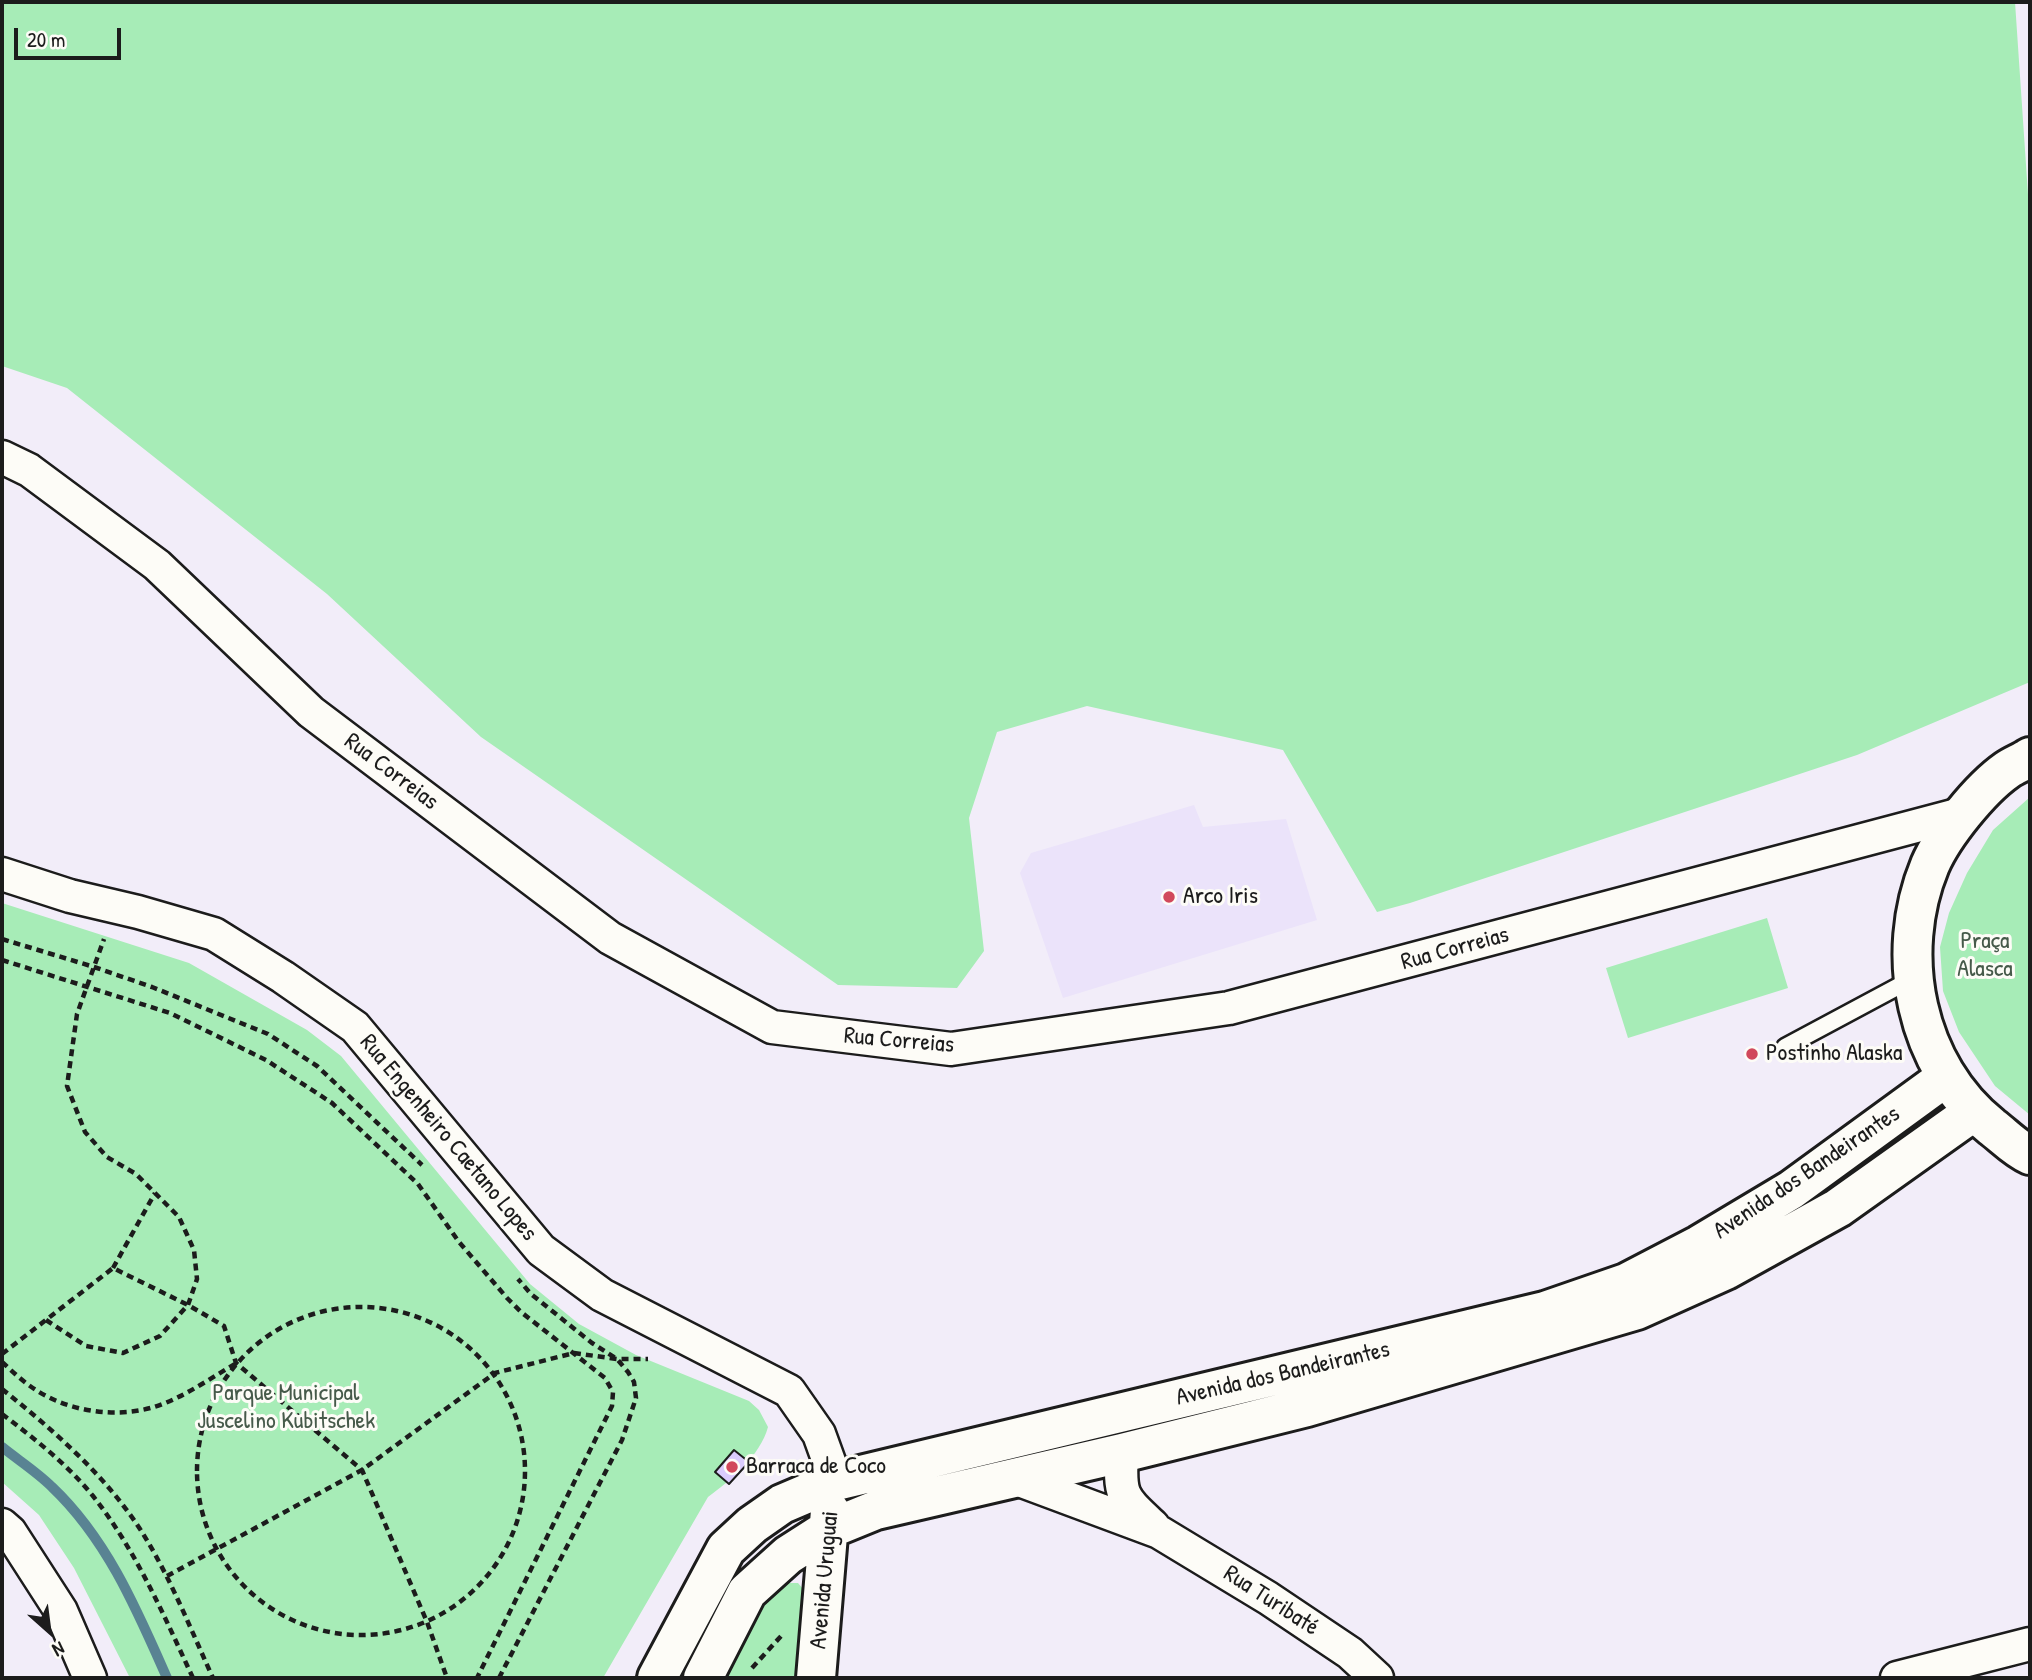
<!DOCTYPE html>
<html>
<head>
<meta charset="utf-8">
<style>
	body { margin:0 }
	#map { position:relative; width:2032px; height:1680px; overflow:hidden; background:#f2edf9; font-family:"Patrick Hand",sans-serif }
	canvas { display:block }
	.frame { position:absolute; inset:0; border:4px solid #1c1c1c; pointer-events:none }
	.north { position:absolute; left:14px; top:1596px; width:70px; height:70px; -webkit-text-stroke:5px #fdfcf7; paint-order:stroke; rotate:152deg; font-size:19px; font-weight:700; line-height:28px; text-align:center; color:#1c1c1c }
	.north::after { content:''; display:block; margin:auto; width:24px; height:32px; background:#1c1c1c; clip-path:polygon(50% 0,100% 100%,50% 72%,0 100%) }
	.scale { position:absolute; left:14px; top:28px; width:107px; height:32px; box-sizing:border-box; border:4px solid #1c1c1c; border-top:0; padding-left:9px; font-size:21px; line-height:24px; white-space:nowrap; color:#1c1c1c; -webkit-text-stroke:5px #fdfcf7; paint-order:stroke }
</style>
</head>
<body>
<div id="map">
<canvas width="2032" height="1680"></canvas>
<div class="frame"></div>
<div class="north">N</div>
<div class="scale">20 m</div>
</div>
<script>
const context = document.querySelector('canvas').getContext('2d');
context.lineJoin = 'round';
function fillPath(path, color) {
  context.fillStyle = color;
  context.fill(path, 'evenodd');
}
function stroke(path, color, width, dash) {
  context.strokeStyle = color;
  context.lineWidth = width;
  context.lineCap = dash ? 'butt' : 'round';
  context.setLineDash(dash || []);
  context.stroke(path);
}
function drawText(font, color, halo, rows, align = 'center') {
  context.font = font + ' "Patrick Hand",sans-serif';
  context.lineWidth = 6;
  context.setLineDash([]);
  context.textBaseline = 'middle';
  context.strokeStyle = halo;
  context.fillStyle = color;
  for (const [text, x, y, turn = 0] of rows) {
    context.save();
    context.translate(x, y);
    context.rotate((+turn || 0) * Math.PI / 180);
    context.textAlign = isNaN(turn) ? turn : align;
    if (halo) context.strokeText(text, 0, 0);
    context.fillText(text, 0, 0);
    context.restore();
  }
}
fillPath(new Path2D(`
	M1194 805 1203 827 1286 819 1317 920 1063 998 1020 873 1031 853Z`), '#ebe3fa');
fillPath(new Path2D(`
	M2 2H2015L2030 224V682L1857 755 1410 903 1377 912 1283 750 1087 706 997 732 969 818 984 951 957 988 838 985 481 737 327 594 67 388 2 366Z
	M2030 797V1115L1995 1086 1959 1032 1943 991 1940 947 1949 913 1967 873 1993 830Z
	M2 903 189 963 307 1030 341 1056 530 1284 579 1324 636 1355 749 1401 759 1410 768 1427C760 1456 731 1480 708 1497L603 1678H130L74 1568 39 1515 2 1482Z
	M1767 918 1788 988 1628 1038 1606 968Z
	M788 1583H798L804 1590 798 1678H723C740 1645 754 1603 788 1583Z`), '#a7ecb7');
stroke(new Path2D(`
	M2 1447C18 1460 37 1472 52 1487 107 1539 137 1610 167 1678`), '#598393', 10);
const building = new Path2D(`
	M734 1450 749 1462 729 1484 715 1472Z`);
fillPath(building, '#dacbfd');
stroke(building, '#1c1c1c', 2);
const service = new Path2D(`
	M1785 1047 1912 979`);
const minor = new Path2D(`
	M2 457 29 470 157 565 311 712 610 938 772 1027 951 1049 1229 1008 1961 814
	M2 874 70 896 138 912 214 934 283 977 355 1027 541 1250 602 1295 789 1391 819 1434 836 1481
	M1122 1453C1119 1496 1122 1497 1153 1526
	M1014 1478 1159 1532 1268 1598 1350 1653 1377 1678
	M2 1525 10 1532 61 1611 90 1678
	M1897 1678 2030 1644`);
const tertiary = new Path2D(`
	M2030 757C2023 762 2014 765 2007 770 1980 789 1943 835 1930 865 1893 954 1915 1066 1992 1127 2004 1136 2016 1149 2030 1155
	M657 1678 726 1549 752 1525 782 1504 836 1481 1545 1311 1626 1283 1699 1245 1791 1190 1946 1077
	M703 1678 747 1592 788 1555 827 1530 876 1510 1122 1453 1307 1407 1637 1310 1726 1270 1838 1208 1973 1112
	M816 1678 830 1511`);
stroke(service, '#1c1c1c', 21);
stroke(minor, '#1c1c1c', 37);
stroke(tertiary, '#1c1c1c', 44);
stroke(new Path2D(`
	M2 939 94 967 152 987 268 1034 317 1066 422 1165
	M2 960 170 1013 266 1060 332 1103 418 1184 459 1242 507 1298 521 1312 605 1378 613 1392 612 1406 477 1678
	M113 1268 155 1193
	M197 1471a164 164 0 1 1 328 0a164 164 0 1 1-328 0Z
	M46 1320 86 1346 123 1353 160 1336 188 1305 197 1279 194 1250 179 1217 136 1174 107 1157 85 1132 67 1086 77 1014 104 939
	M2 1354 113 1268 188 1305 224 1326 236 1363 362 1470 427 1622 447 1678
	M2 1362C11 1370 20 1379 30 1386 64 1411 114 1419 154 1407 183 1398 209 1379 235 1364
	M2 1389C53 1430 104 1474 140 1529 170 1576 190 1628 213 1678
	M2 1414C35 1439 67 1464 93 1496 136 1550 164 1616 193 1678
	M167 1576 362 1470 495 1373 574 1353 617 1359H648
	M752 1668 782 1635
	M499 1678 622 1440 636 1398 634 1382 628 1372 617 1359 592 1343 531 1294 518 1279`), '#1c1c1c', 4.5, [7, 5]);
stroke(service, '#fdfcf7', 16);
stroke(minor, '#fdfcf7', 32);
stroke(tertiary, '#fdfcf7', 38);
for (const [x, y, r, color] of [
	[1169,897,7,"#d1495b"],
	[1752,1054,7,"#d1495b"],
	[732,1467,7,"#d1495b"]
]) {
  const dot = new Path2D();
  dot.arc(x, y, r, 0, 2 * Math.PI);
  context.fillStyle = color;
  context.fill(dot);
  stroke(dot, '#fdfcf7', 2.5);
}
drawText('24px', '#1c1c1c', '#fdfcf7', [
	["Rua Correias",391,772,37],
	["Rua Correias",1455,949,-15],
	["Rua Correias",899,1041,5],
	["Rua Engenheiro Caetano Lopes",448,1138,50],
	["Avenida dos Bandeirantes",1807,1173,-34],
	["Avenida dos Bandeirantes",1283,1374,-13],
	["Avenida Uruguai",825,1580,-85],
	["Rua Turibaté",1271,1601,33]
]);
drawText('24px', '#1c1c1c', '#fdfcf7', [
	["Arco Iris",1183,897],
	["Postinho Alaska",1766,1054],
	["Barraca de Coco",746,1467]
], 'left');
drawText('24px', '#465a4a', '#fdfcf7', [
	["Praça",1985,942],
	["Alasca",1985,970],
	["Parque Municipal",286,1394],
	["Juscelino Kubitschek",286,1422]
]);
</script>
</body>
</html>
